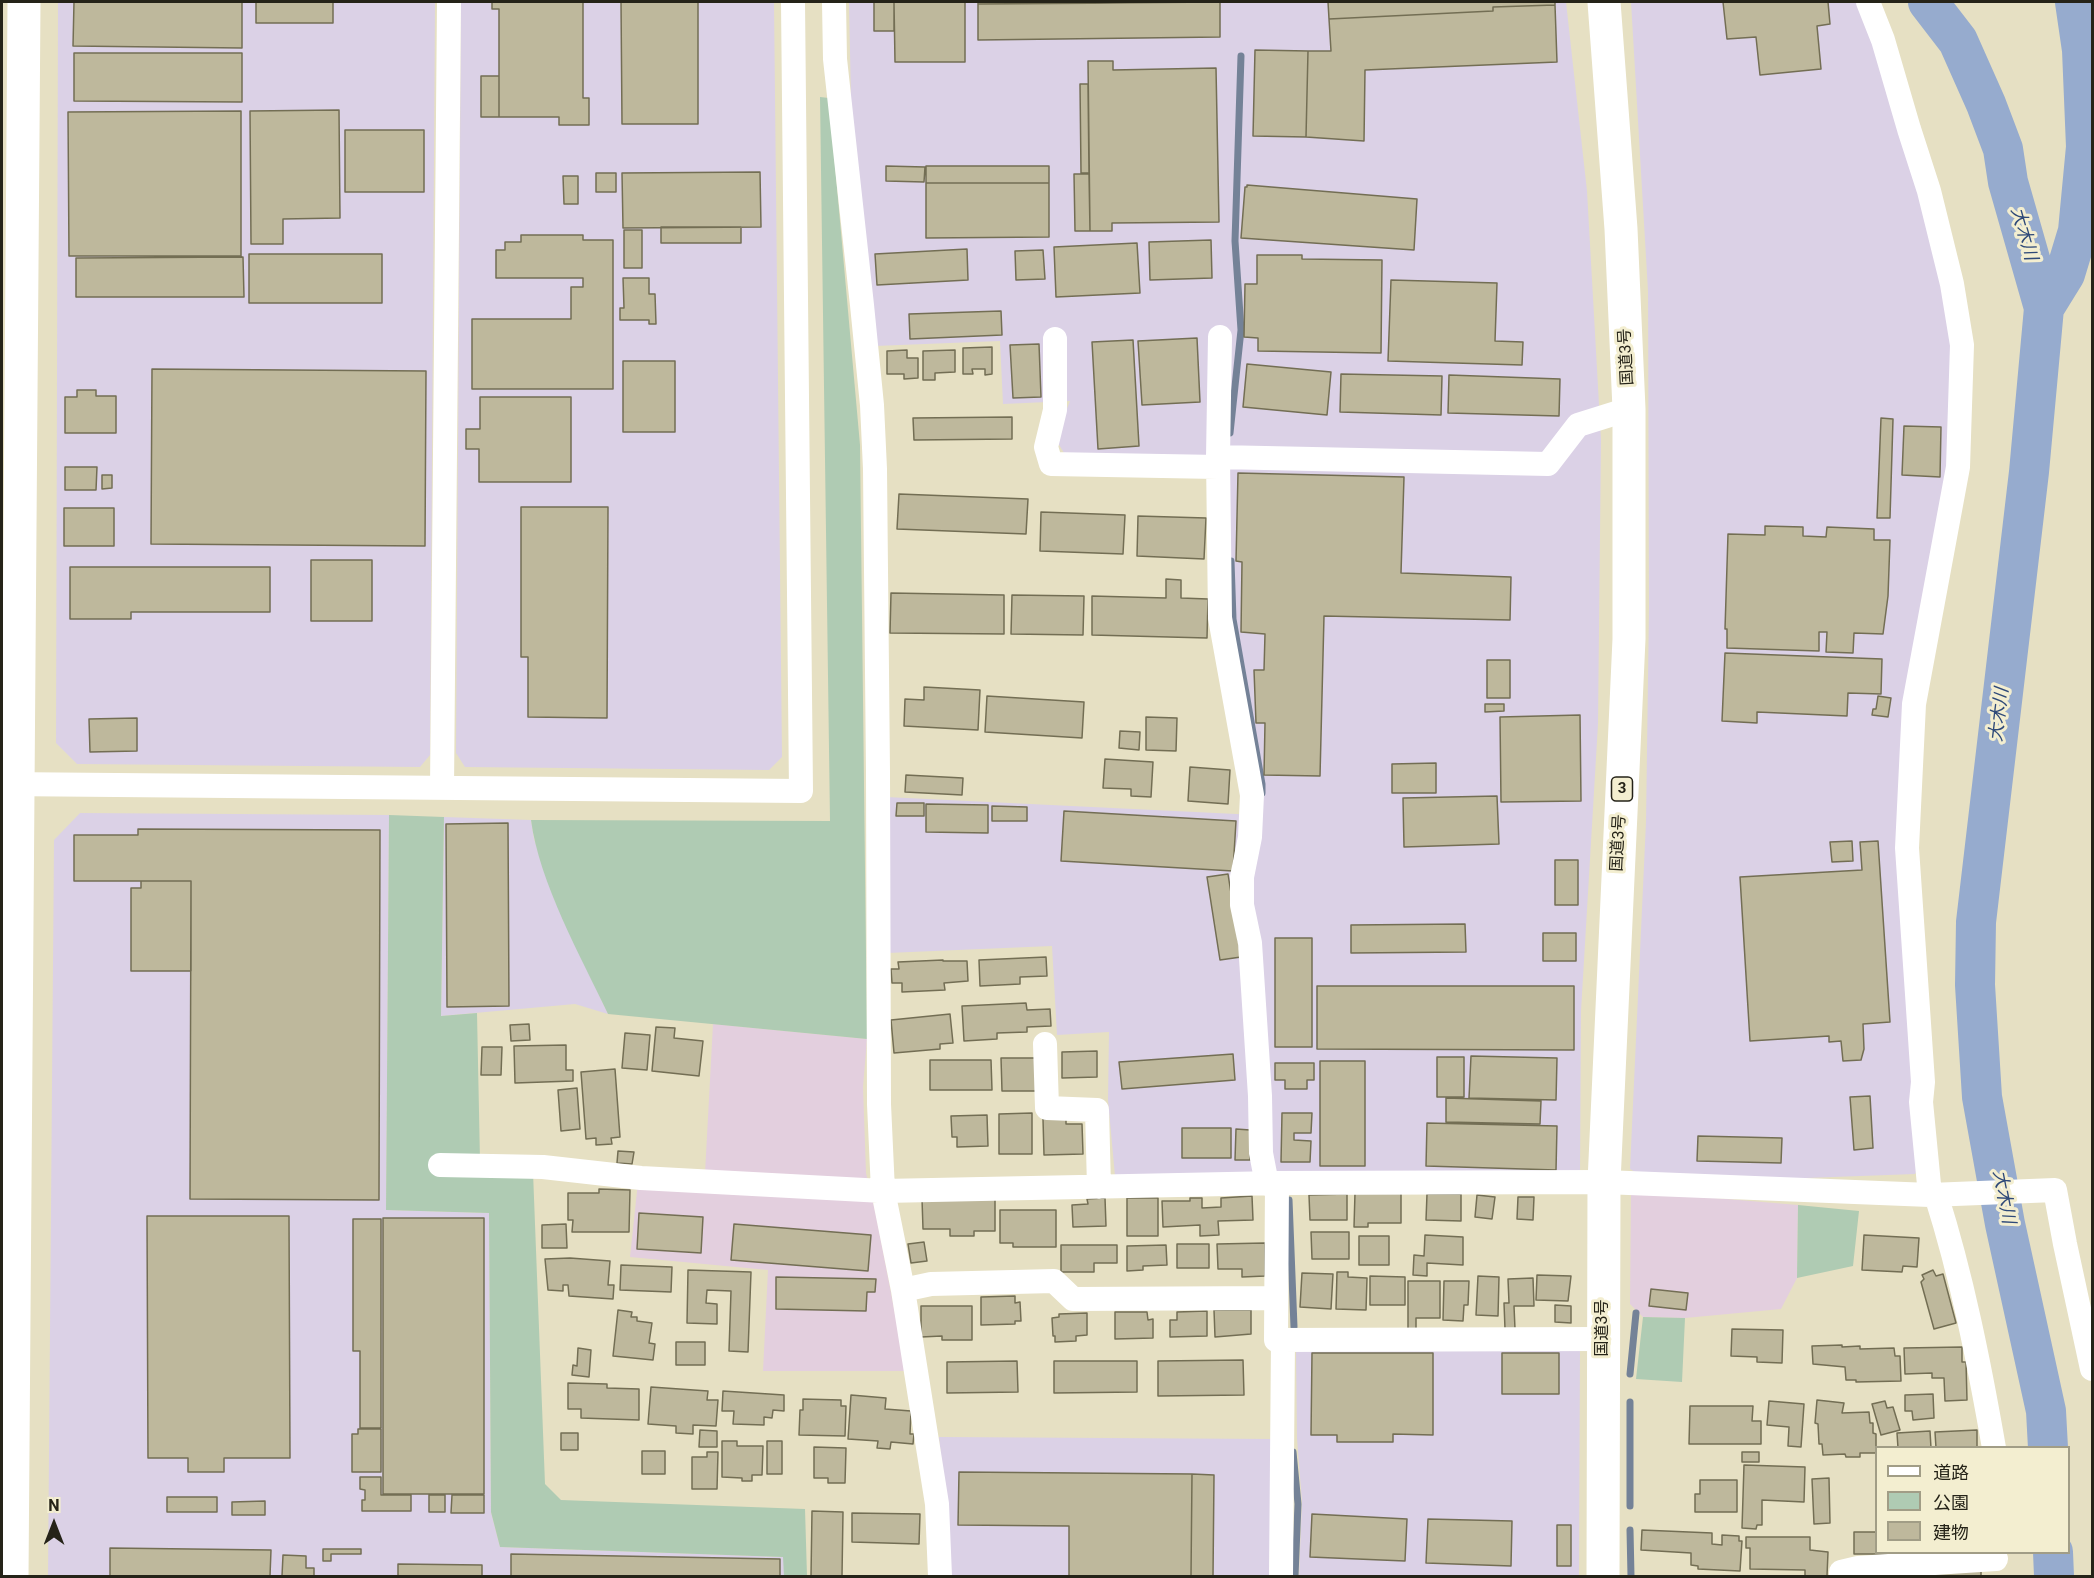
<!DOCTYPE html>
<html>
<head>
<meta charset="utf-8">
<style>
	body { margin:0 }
	#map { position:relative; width:2094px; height:1578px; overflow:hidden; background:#e6e0c3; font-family:Roboto,"Noto Sans JP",sans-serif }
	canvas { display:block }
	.frame { position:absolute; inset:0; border:3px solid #252318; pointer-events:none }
	.legend { position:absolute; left:1875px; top:1446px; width:195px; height:108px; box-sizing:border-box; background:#f3eed0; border:2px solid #a19d86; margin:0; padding:8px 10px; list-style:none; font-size:18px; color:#252318 }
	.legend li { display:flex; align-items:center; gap:12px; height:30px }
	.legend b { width:30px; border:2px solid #a19d86 }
	.north { position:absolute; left:24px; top:1494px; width:60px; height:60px; -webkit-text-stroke:4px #f3eed0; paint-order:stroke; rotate:0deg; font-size:16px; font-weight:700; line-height:24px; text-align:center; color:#252318 }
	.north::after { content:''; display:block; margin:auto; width:21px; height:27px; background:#252318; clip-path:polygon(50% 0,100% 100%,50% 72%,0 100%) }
</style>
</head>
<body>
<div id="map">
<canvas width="2094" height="1578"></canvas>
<div class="frame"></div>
<ul class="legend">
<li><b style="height:8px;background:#fff"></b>道路</li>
<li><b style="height:16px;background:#afcbb3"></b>公園</li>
<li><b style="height:16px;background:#beb89c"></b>建物</li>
</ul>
<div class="north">N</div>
</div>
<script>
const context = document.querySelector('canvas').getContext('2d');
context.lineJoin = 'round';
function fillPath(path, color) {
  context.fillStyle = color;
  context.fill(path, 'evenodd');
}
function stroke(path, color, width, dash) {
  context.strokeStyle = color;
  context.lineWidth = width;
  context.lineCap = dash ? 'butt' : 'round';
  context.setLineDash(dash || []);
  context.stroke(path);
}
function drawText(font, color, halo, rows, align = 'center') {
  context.font = font + ' Roboto,"Noto Sans JP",sans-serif';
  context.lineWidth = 6;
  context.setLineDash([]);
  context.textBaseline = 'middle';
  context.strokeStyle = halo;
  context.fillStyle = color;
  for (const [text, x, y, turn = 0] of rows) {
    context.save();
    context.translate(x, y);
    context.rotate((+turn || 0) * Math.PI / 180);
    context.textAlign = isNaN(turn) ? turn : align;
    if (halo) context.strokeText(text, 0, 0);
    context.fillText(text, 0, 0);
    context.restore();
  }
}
fillPath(new Path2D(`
	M713 1024 867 1039 863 1087 866 1173 876 1215 906 1371H763L768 1270 630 1257 638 1182 705 1173Z
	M1631 1191 1798 1205 1797 1278 1781 1309 1685 1318 1643 1317 1630 1304Z`), '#e3cfde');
fillPath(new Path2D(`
	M58 2H435L430 755 420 767 77 764 56 743Z
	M461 2H774L782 757 769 770 465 767 456 753Z
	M849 2H1566L1587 191 1601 440 1598 724 1581 1011 1580 1175 1115 1176 1108 1100 1109 1032 1057 1035 1052 946 887 953 886 797 1257 815 1231 623 1228 471 1067 458 1055 438 1070 401 1003 404 1000 341 875 346 851 101Z
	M1631 2H1859L1922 188 1953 341 1950 466 1907 695 1920 1165 1915 1174 1779 1179 1643 1177 1630 1169 1646 822 1649 607 1648 291Z
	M80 813 389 815 386 1210 489 1213 491 1512 500 1547 784 1557V1576H48L54 840Z
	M444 817 531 820 534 839 556 903 608 1014 575 1004 441 1016Z
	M1580 1346 1579 1576H1299L1302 1502 1297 1438 1296 1350Z
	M939 1437 1274 1439 1269 1576H951L948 1520Z`), '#dbd1e6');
fillPath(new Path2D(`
	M820 97 829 98 860 445 867 1039 608 1014C581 957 539 882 531 820L830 821Z
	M389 815 444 817 441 1016 477 1013 480 1161 533 1172 545 1484 561 1500 805 1509 807 1576H784L783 1557 500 1547 491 1512 489 1213 386 1210Z
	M1798 1205 1859 1211 1853 1266 1797 1278Z
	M1643 1317 1685 1318 1682 1382 1636 1379Z`), '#afcbb3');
stroke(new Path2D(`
	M1230 433 1241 330 1235 241 1241 56
	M1231 561 1233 619 1262 784V793
	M1289 1200 1294 1327
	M1630 1374 1636 1313
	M1630 1402V1506
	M1293 1452 1298 1504 1295 1576
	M1630 1530 1631 1576`), '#748297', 7);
stroke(new Path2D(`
	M1928 2 1958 41 1986 104 2003 149 2008 182 2044 308 2029 472 1976 922 1975 985 1982 1097 2005 1224 2046 1411 2048 1448
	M2044 308 2065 274 2078 231 2086 147 2082 50 2075 2
	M2053 1552 2054 1576`), '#96abce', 40);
const building = new Path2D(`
	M74 2H242V48L73 46Z
	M256 2H333V23H256Z
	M492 2H583V98H589V125H559V117H499V9H492Z
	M621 2H698V124H622Z
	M874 2H894V31H874Z
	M894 2H965V62H895Z
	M978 2H1128V3L978 4Z
	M1220 2V37L978 40V4Z
	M1328 2H1555V5L1493 7V11L1329 19Z
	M1723 2H1828L1830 24 1817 26 1821 69 1760 75 1756 37 1727 39Z
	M1555 5 1557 62 1365 70 1364 141 1306 137 1308 51H1331L1329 19 1493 11V7Z
	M1255 50 1308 51 1306 137 1253 136Z
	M74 53H242V102L74 101Z
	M1088 61H1113V70L1216 68 1219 222 1112 223V231H1090Z
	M481 76H499V117H481Z
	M1080 84H1088L1089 173H1081Z
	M339 110 340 218 283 219V244H251L250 111Z
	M241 111V256H69L68 112Z
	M345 130H424V192H345Z
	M886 166 925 167 924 182 886 181Z
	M926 166H1049V183H926Z
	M760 172 761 227 623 228 622 173Z
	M596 173H616V192H596Z
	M1074 174H1089L1090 231H1075Z
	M563 176H578V204H564Z
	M926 183H1049V237L926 238Z
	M1247 185 1417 199 1414 250 1241 238 1245 187H1247Z
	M661 227H741V243H661Z
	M624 230H642V268H624Z
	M521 235H583V240H613V389H472V319H571V287H583V278H496V250H505V242H521Z
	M1211 240 1212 278 1150 280 1149 242Z
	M1137 243 1140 293 1056 297 1054 247Z
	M967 249 968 280 877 285 875 254Z
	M1043 250 1045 279 1016 280 1015 251Z
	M249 254H382V303H249Z
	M1257 255H1302V259L1382 260 1381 353 1258 351V338L1244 337 1245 284H1257Z
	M243 257 244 297H76V258Z
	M623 278H649V294H655L656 324H649V320H620V308H624Z
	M1391 280 1497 283 1495 341 1523 342 1522 365 1388 361Z
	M1001 311 1002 335 910 339 909 314Z
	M1197 338 1200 402 1142 405 1138 341Z
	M1133 340 1139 446 1098 449 1092 342Z
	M1039 344 1041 397 1013 398 1010 345Z
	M992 347V374L985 375V369H972L973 374H963V348Z
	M907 350V358H918V378L904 379V374H887V351Z
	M955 350V372L935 373V380H923V351Z
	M623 361H675V432H623Z
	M1247 364 1331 372 1327 415 1243 407Z
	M152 369 426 371 425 546 151 544Z
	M1341 374 1442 376 1441 415 1340 412Z
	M1449 375 1560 379 1559 416 1448 413Z
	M77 390H96V396H116V433H65V397H77Z
	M480 397H571V482H479V449H466V429H480Z
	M1012 417V439L914 440 913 418Z
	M1881 418 1893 419 1890 518H1877Z
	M1904 426 1941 427 1940 477 1902 475Z
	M65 467H97L96 490H65Z
	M1238 473 1404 477 1401 573 1511 577 1510 620 1324 616 1320 776 1264 775 1265 723H1256L1254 670H1264L1265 634 1241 632 1242 562 1236 561Z
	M102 475H112V488L102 489Z
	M899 494 1028 499 1026 534 897 529Z
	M521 507H608L607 718 528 717V657H521Z
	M64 508H114V546H64Z
	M1041 512 1125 515 1123 554 1040 551Z
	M1138 516 1206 518 1204 559 1137 556Z
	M1765 526 1803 527V536L1826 537 1827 527 1874 529V540H1890L1888 596 1883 634 1854 633 1853 653 1826 652 1827 632H1819V651L1727 648V629H1725L1728 534 1765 535Z
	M311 560H372V621H311Z
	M70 567H270V612H131V619H70Z
	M1166 579 1181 580V598L1208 599 1207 638 1092 635V596L1166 598Z
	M891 593 1004 595V634L890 633Z
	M1012 595 1084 596 1083 635 1011 634Z
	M1725 653 1882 659 1881 694 1848 693 1847 716 1757 712V723L1722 721Z
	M1487 660H1510V698H1487Z
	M924 687 980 690 978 730 904 726 905 699 924 700Z
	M987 696 1084 702 1082 738 985 732Z
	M1878 696 1891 698 1888 717 1872 715 1873 709H1876Z
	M1485 704H1504V711L1485 712Z
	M1580 715 1581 801 1501 802 1500 717Z
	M1146 717 1177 718 1176 751 1146 750Z
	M137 718V751L90 752 89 719Z
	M1120 731 1140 732 1139 750 1119 748Z
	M1105 759 1153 762 1151 797 1131 796V789L1103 788Z
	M1436 763V793H1392V764Z
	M1190 767 1230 770 1228 804 1188 801Z
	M906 775 963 778 962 795 905 792Z
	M1497 796 1499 844 1404 847 1403 798Z
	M897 803H924V816H896Z
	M926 804 988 805V833L926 832Z
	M992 806 1027 807V821H992Z
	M1064 811 1236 821 1233 871 1061 861Z
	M508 823 509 1006 447 1007 446 824Z
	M138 829 380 830 379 1200 190 1199 191 881H74V835H138Z
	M1852 841 1853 861 1832 862 1830 842Z
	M1878 841 1890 1022 1863 1024 1864 1049 1861 1060 1843 1061 1841 1041 1829 1042V1036L1750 1041 1740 877 1862 870 1860 842Z
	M1555 860H1578V905H1555Z
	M1228 874 1241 957 1220 960 1207 877Z
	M141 881H191V971H131V888H141Z
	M1465 924 1466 952 1351 953V925Z
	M1543 933H1576V961H1543Z
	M1275 938H1312V1047H1275Z
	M1046 957 1047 976 1020 977V984L980 986 979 960Z
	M943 960V961H967L968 981 944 983 945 990 902 992V983H892L891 969H899L898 962Z
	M1317 986H1574V1050L1317 1049Z
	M1026 1003 1027 1010 1050 1009 1051 1026 1027 1027V1032L997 1033V1039L964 1041 962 1006Z
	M950 1014 953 1043 940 1044V1049L894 1053 891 1020Z
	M529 1024 530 1040 511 1041 510 1025Z
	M656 1027 675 1028 674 1038 703 1041 699 1076 652 1071Z
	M625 1033 650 1035 647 1070 622 1068Z
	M566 1045V1070H573V1081L515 1083 514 1046Z
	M482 1047H502L501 1075H481Z
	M1097 1051V1077L1062 1078V1052Z
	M1233 1054 1235 1080 1122 1089 1119 1062Z
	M1471 1056 1557 1058 1556 1100 1469 1098Z
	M1437 1057H1464V1097H1437Z
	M1001 1058H1035L1036 1091H1002Z
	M930 1060H991L992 1090H930Z
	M1320 1061H1365V1166H1320Z
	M1275 1063H1314V1080H1307V1089H1285V1080H1275Z
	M615 1069 620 1137 611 1138 612 1144 596 1145V1138L586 1139 581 1072Z
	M577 1088 580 1129 561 1131 558 1090Z
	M1870 1096 1873 1148 1854 1150 1850 1097Z
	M1446 1098 1541 1101 1540 1124 1446 1122Z
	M1032 1113V1154H999V1114Z
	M1282 1113H1312L1311 1133H1294V1140L1311 1141 1310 1162H1281Z
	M987 1115 988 1146 957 1147V1137H952L951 1116Z
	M1043 1119H1066V1124H1082L1083 1154 1044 1155Z
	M1427 1123 1557 1126 1556 1170 1426 1166Z
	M1182 1128H1231V1158H1182Z
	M1236 1129 1250 1130V1160H1235Z
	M1698 1136 1782 1138 1781 1163 1697 1161Z
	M618 1151 634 1152 632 1164 617 1163Z
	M599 1189 630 1190 629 1232H572L573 1220H568V1193H599Z
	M1355 1193H1401V1223H1368V1227H1354Z
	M1347 1194V1220H1310L1309 1195Z
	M1427 1194H1461V1221L1426 1220Z
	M1477 1195 1495 1197 1492 1219 1475 1217Z
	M1252 1196 1253 1220 1218 1221 1219 1235 1200 1236V1225L1163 1227 1162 1201H1190V1198H1202V1208L1221 1207V1198Z
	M1518 1197H1534L1533 1220 1517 1219Z
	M1105 1198 1106 1226 1073 1227 1072 1205 1088 1204 1087 1199Z
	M1127 1198H1158V1236H1127Z
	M922 1199H995V1231H974V1236H950V1229H923Z
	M1000 1210H1056V1247H1013V1243H1000Z
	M639 1213 703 1217 701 1253 637 1249Z
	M147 1216H289L290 1458H224V1472H188V1458H148Z
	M383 1218H484V1494H383Z
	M353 1219H381V1428H360V1351H353Z
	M566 1224 567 1248H542V1225Z
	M734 1224 871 1235 868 1271 731 1260Z
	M1311 1232H1349V1259H1312Z
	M1425 1235 1463 1237V1265L1427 1263V1276L1413 1275 1414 1255 1424 1256Z
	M1864 1235 1919 1238 1917 1267 1903 1266 1902 1272 1862 1270Z
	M1359 1236H1389V1265H1359Z
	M924 1242 927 1261 911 1263 908 1244Z
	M1265 1243V1276L1242 1277V1269H1218L1217 1244Z
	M1177 1244H1209V1268H1177Z
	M1061 1245H1117V1263H1094V1272H1061Z
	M1166 1245 1167 1265 1143 1266V1270L1127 1271V1246Z
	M570 1258 610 1261 608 1285H614L613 1299 569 1296 568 1285H563V1291L548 1290 545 1259Z
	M621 1265 672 1267 671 1292 620 1290Z
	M688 1270 751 1272 748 1352 729 1351 731 1291 707 1290 706 1303 717 1304V1324L687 1323Z
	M1933 1270 1936 1276 1943 1274 1956 1323 1934 1329 1921 1282 1924 1279 1922 1275Z
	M1337 1272H1348V1277L1367 1278 1366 1310 1336 1309Z
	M1302 1273 1333 1274 1331 1309 1300 1307Z
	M1537 1275 1571 1276 1568 1301 1536 1300Z
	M1370 1276 1405 1277V1305H1370Z
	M1478 1276 1499 1277 1498 1316 1476 1315Z
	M776 1277 876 1279 875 1292H867L866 1311 776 1309Z
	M1533 1278 1534 1306H1514L1515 1329H1505L1504 1303H1509L1508 1279Z
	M1408 1281H1440V1318H1416V1330H1408Z
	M1444 1281H1469L1468 1305H1464L1463 1321 1443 1320Z
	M1651 1289 1688 1293 1686 1310 1649 1306Z
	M1015 1296V1303L1020 1302 1021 1321H1015V1324L981 1325V1297Z
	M1555 1305 1571 1306V1323L1555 1322Z
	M921 1306H972V1340H942V1336L921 1337Z
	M618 1310 632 1312 631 1317H637V1321L652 1323 649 1343 655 1344 653 1360 613 1356Z
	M1214 1310H1251V1334L1215 1337Z
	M1207 1311V1336L1170 1337V1320H1177V1312Z
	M1115 1312H1147L1148 1320 1153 1319V1338L1115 1339Z
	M1087 1313V1335L1076 1336V1341L1055 1342V1336H1053L1052 1318 1059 1317V1314Z
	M1732 1329 1783 1330 1782 1363 1757 1362V1357L1731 1356Z
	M676 1342H705V1365H676Z
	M1842 1345V1347L1860 1346V1349L1894 1348 1895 1356H1900L1901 1381 1856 1382V1380H1846L1845 1367 1813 1364 1812 1346Z
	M1962 1347V1362H1966L1967 1400 1945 1401 1944 1378H1932V1373L1905 1374 1904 1348Z
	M578 1348 591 1350 589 1377 572 1375 573 1365 577 1366Z
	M1312 1353H1433V1435L1393 1434V1442H1337V1435H1311Z
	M1502 1353H1559V1394H1502Z
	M1243 1360 1244 1395 1158 1396V1361Z
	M1017 1361 1018 1392 947 1393V1362Z
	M1054 1361H1137V1392L1054 1393Z
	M568 1383 607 1384V1388L639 1389V1420L581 1418V1409H568Z
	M651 1387 708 1391 707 1400H718L716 1426 693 1425V1434L676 1433V1426L648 1424Z
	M723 1391 784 1395V1411L773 1410 772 1418 764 1417V1425L733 1424 734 1411H722Z
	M1933 1394 1934 1418 1913 1420 1912 1411H1905V1395Z
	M851 1395 886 1398 885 1409 911 1411 910 1434H914L913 1444 891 1442 890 1449 877 1448 878 1441 848 1439Z
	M803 1399 841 1400V1406H846L845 1436 799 1435 800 1410H803Z
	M1817 1400 1844 1403 1842 1413 1869 1412 1870 1423H1873V1433L1876 1434V1453H1860V1457H1846L1845 1454 1823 1455 1822 1444H1819L1818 1424 1815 1423Z
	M1769 1401 1804 1404 1801 1447 1788 1446 1789 1427 1767 1425Z
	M1885 1401 1887 1408 1893 1407 1900 1430 1881 1435 1872 1404Z
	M1690 1406H1753L1752 1421H1761V1444H1689Z
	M358 1429H381V1472H352V1434H358Z
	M700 1430 717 1431V1447H699Z
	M1977 1430V1448H1936L1935 1432Z
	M1930 1431 1931 1448H1898L1897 1433Z
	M561 1433H578V1450H561Z
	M722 1441H737V1446H763L762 1475H752V1481H742V1478L722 1477Z
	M767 1441H782V1474H767Z
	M814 1447 846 1448 845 1483H828V1478H814Z
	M642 1451H665V1474H642Z
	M707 1452H718L717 1489H692V1457H707Z
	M1742 1452H1759V1462H1742Z
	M1744 1465 1805 1467 1804 1502 1762 1500V1525H1757L1756 1529 1742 1528Z
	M959 1472 1192 1474 1191 1576H1069V1526L958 1525Z
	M1192 1474 1214 1475 1213 1576H1191Z
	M360 1477H381V1495H411V1511H362V1500H365V1490L360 1489Z
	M1829 1478 1830 1523 1814 1524 1812 1479Z
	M1700 1480H1737V1512H1695V1494H1700Z
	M429 1495H445V1512H429Z
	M452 1495H484V1513H451Z
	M167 1497H217V1512H167Z
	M265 1501V1515H232V1502Z
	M812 1511 843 1512 842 1576H811Z
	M852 1513 920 1514 919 1544 852 1542Z
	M1312 1514 1407 1519 1405 1561 1310 1557Z
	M1428 1519 1512 1521 1511 1566 1426 1563Z
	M1557 1525H1571V1566H1557Z
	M1642 1530 1712 1533V1544L1722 1545V1535L1739 1536V1541H1742L1740 1571 1698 1569V1566L1691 1565V1553L1641 1550Z
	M1854 1532H1876V1552H1889V1554H1854Z
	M1746 1537H1810V1550L1828 1552 1827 1576H1805V1570L1750 1569V1548H1746Z
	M110 1548 271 1550 270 1576H110Z
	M323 1549H361V1554H331V1561H323Z
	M511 1554 780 1559V1576H511Z
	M283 1555 306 1556V1568H314V1576H282Z
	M398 1564 482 1565V1576H398Z
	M1981 1571V1576H1912V1573Z`);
fillPath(building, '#beb89c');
stroke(building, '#736e54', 1.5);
stroke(new Path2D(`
	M834 2 835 59 862 305 872 405 875 469 878 772 879 1104 883 1191 903 1290 937 1504 940 1576
	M1868 2 1883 40 1909 129 1929 191 1952 284 1962 345 1958 467 1914 704 1907 848 1923 1082 1921 1102 1930 1195
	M1220 337 1218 457 1548 464 1578 425 1629 409
	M1055 339V410L1046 447 1051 464 1218 467
	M1218 457 1220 618 1252 795 1250 837 1242 877V905L1250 943 1260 1096 1261 1153 1267 1184
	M2 784 801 791 793 2
	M442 788 449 2
	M1045 1044 1047 1108 1097 1110 1099 1187
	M440 1165 543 1167 641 1178 883 1191 1277 1183 1604 1182 1930 1195 2055 1190 2065 1244 2092 1369
	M1277 1183 1276 1340 1603 1339
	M1936 1195C1962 1277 1979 1362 1994 1448
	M903 1290 931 1284 1054 1281 1073 1299 1276 1298
	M1281 1576 1283 1340
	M1841 1576V1572L1858 1568 1996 1559`), '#fff', 24);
stroke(new Path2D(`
	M12 1576 24 2`), '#fff', 33);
stroke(new Path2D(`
	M1603 1576 1604 1182 1629 639V409L1621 229 1604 2`), '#fff', 33);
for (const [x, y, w] of [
	[1622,789,21]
]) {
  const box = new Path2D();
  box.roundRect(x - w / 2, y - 12, w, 24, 4.5);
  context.fillStyle = '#f3eed0';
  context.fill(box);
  stroke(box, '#252318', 1.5);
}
drawText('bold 15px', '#252318', null, [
	["3",1622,789]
]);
drawText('16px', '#252318', '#f3eed0', [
	["国道3号",1627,357,-93],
	["国道3号",1619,843,-87],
	["国道3号",1603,1328,-90]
]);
drawText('italic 18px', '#2e4978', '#f3eed0', [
	["大木川",2023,234,74],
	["大木川",2000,715,-83],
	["大木川",2003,1197,79]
]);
</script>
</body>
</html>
